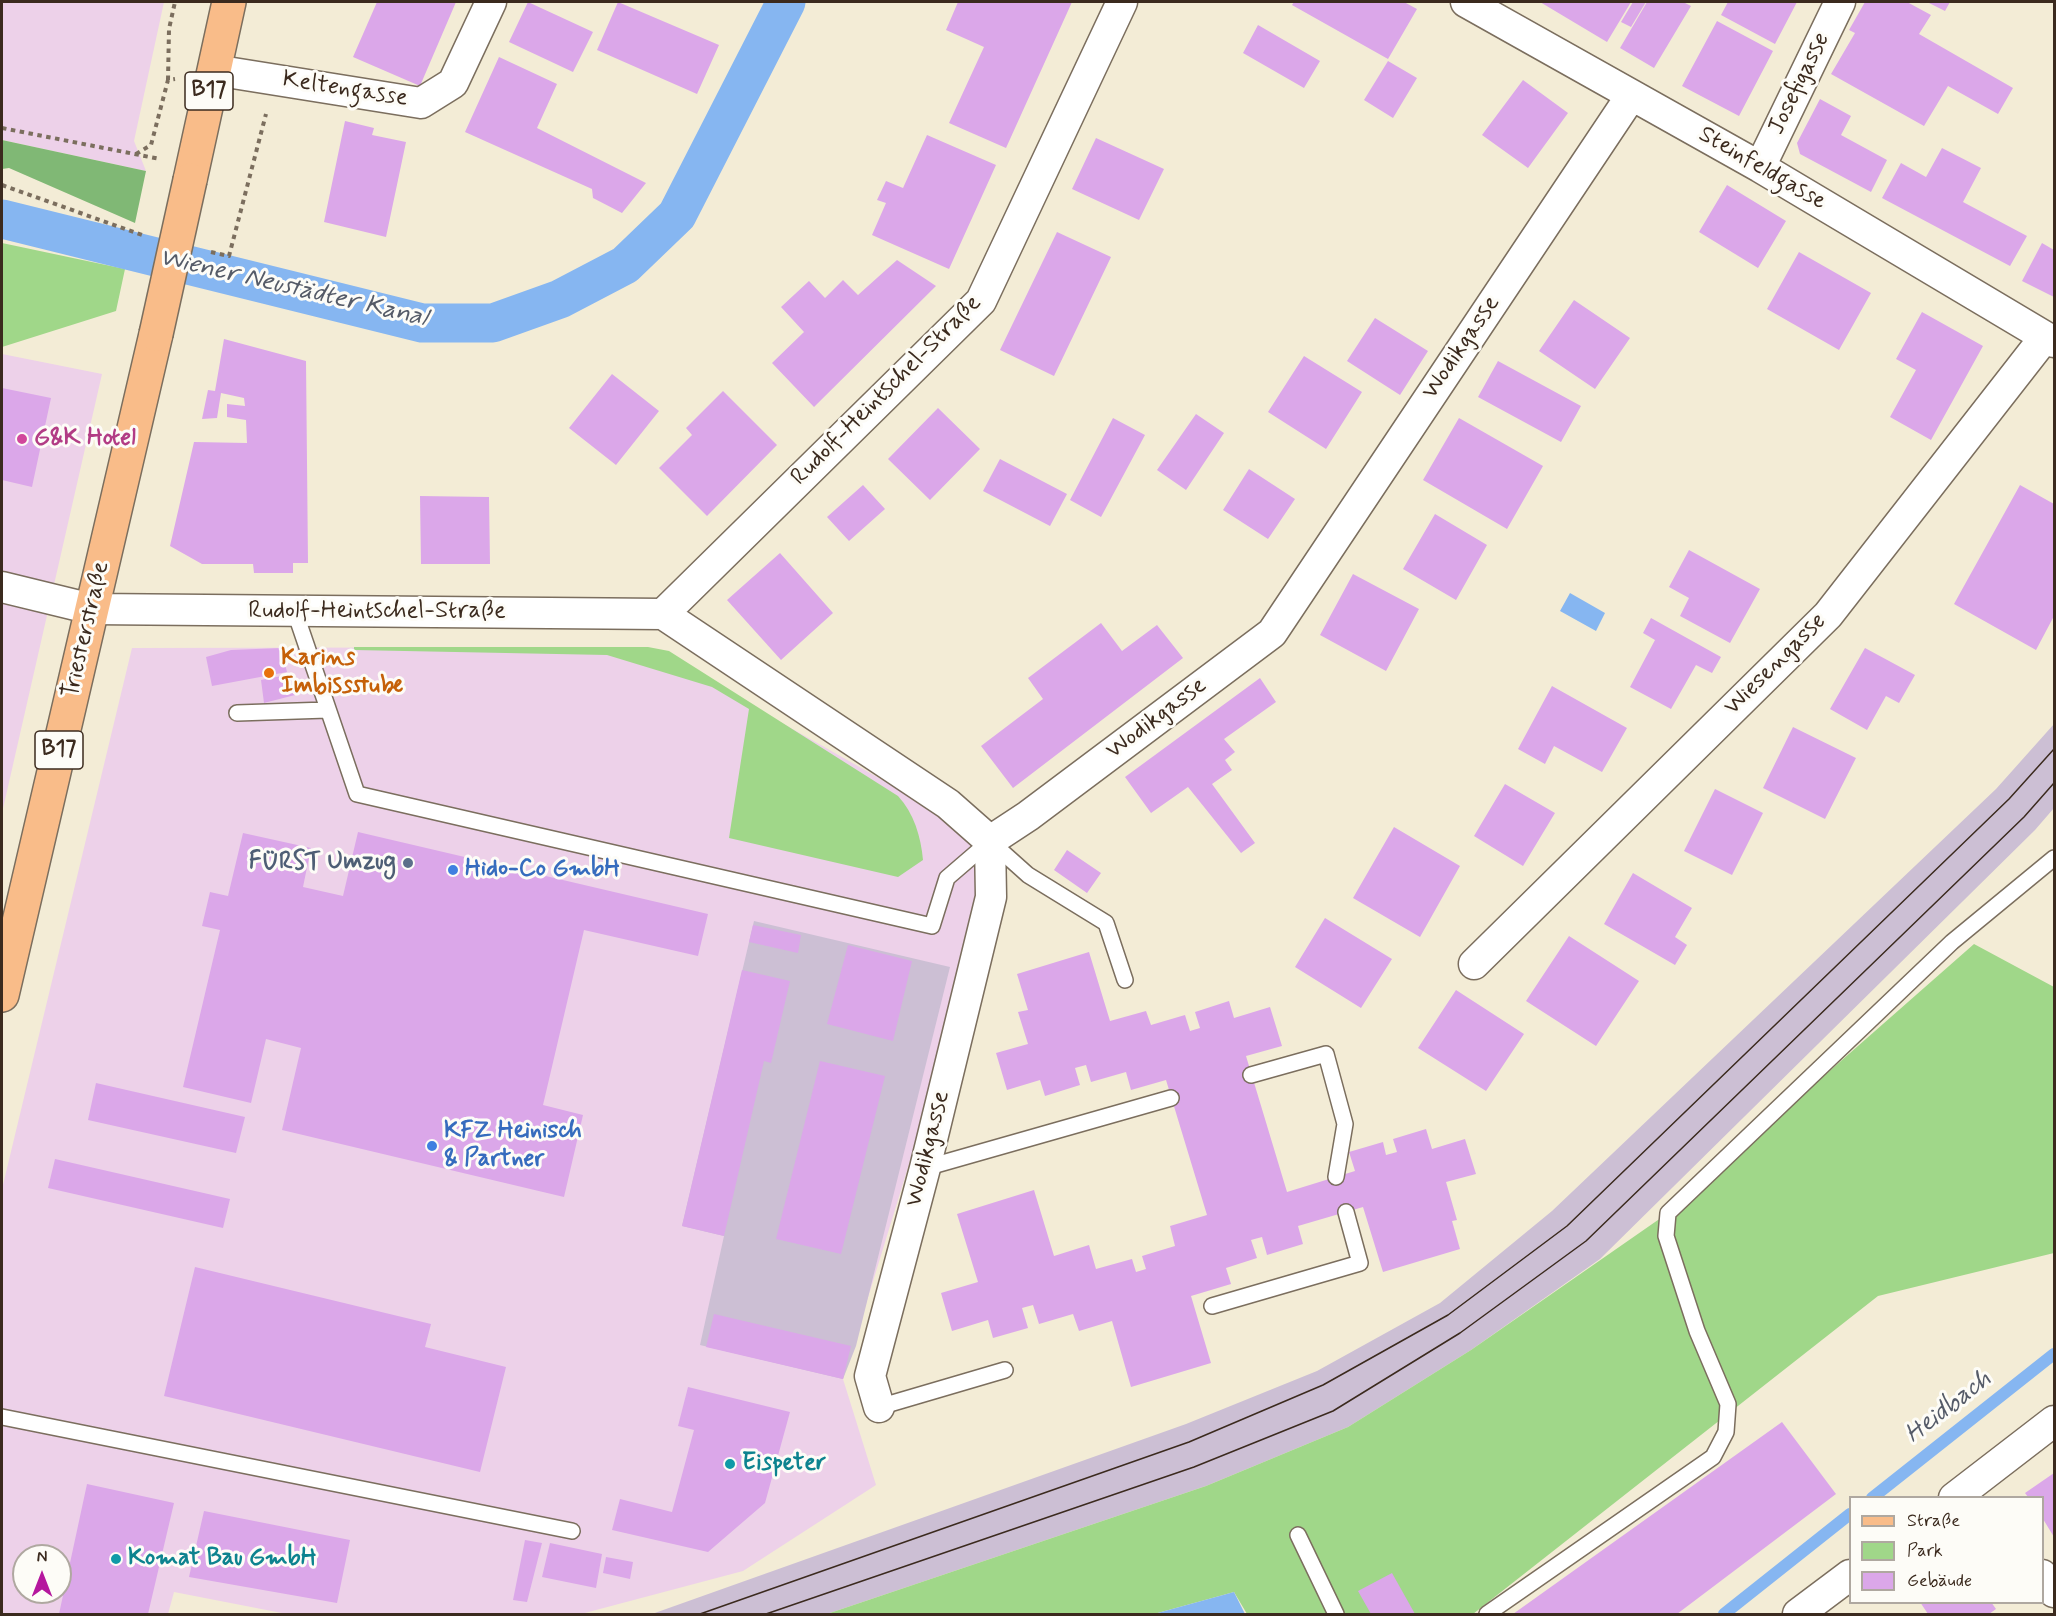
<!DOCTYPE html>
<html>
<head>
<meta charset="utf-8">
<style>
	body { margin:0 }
	#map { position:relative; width:2056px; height:1616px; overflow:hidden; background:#f3ecd6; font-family:Mynerve,sans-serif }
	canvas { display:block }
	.frame { position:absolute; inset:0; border:3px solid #3b2a1e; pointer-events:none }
	.legend { position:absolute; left:1849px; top:1496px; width:195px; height:108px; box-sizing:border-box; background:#fdfcf7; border:2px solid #afa8a0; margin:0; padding:8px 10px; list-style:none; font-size:18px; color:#3b2a1e }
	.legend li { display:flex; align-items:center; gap:12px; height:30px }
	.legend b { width:30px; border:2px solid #afa8a0 }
	.north { position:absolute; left:12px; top:1544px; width:60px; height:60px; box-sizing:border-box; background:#fdfcf7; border:2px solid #afa8a0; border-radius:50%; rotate:0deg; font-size:16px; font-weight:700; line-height:24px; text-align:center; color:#3b2a1e }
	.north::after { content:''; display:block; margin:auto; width:21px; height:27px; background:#b5179e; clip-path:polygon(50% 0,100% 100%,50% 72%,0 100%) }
</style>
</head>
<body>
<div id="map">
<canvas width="2056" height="1616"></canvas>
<div class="frame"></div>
<ul class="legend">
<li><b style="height:8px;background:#f9bc89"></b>Straße</li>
<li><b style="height:16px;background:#a0d789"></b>Park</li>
<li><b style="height:16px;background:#dba7e9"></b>Gebäude</li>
</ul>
<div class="north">N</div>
</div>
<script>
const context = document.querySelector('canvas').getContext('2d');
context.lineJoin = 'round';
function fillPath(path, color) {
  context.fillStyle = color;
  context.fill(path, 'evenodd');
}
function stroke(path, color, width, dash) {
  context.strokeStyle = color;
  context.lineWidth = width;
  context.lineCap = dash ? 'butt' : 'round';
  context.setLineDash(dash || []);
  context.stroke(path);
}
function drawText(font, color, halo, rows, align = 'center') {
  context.font = font + ' Mynerve,sans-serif';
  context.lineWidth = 6;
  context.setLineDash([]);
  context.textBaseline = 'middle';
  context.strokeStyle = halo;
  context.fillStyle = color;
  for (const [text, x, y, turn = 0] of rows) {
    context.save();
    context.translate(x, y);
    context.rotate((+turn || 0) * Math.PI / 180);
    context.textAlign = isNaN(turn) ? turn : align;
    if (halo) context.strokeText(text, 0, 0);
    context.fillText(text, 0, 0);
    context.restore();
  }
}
fillPath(new Path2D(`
	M2 2H164L134 141 146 171 2 140Z
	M2 354 102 374 2 813Z
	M648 647 990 841 991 897 843 1379 876 1485 743 1571 581 1614H287L174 1592 168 1614H2V1189L132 648ZM24 1556H60V1592H24Z`), '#edd1e9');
fillPath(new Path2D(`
	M2054 724V808L2035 830 1600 1259 1471 1350 1348 1427 1206 1486 827 1614H652L1186 1424 1317 1371 1440 1303 1552 1211 1996 789Z
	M754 921 950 967 856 1346 843 1379 700 1345 724 1236 682 1226Z`), '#ccbfd4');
fillPath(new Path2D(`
	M2 243 125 269 116 311 2 347Z
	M354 647H648L669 651 898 796C914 813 921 837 923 860L898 877 729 838 749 709 712 687 607 655 354 650Z
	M1974 944 2054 987V1253L1878 1296 1473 1614H1247L1234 1592 1154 1614H827L1206 1486 1348 1427 1471 1350 1668 1213Z`), '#a0d789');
fillPath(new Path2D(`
	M2 140 146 171 135 223 9 168 2 169Z`), '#80b875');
fillPath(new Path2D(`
	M1570 593 1605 613 1596 631 1560 611Z
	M1234 1592 1245 1614H1154Z`), '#86b6f1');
stroke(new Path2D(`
	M1872 1498 2054 1354
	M1724 1614 1850 1514`), '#86b6f1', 12);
stroke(new Path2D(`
	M2 219 422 323H493L560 299 625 265 677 215 786 2`), '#86b6f1', 39);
fillPath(new Path2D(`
	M377 2H456L420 86 353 57Z
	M528 2 593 32 573 72 509 42Z
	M618 2 719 45 697 94 597 50Z
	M958 2H1072L1006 148 949 123 984 47 946 30Z
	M1294 2H1404L1417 9 1388 59 1292 5Z
	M1540 2H1631L1607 42Z
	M1633 2H1646L1631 27 1621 22Z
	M1647 2H1683L1691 6 1654 68 1620 48Z
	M1728 2H1797L1775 44 1721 15Z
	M1865 2H1907L1931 15 1919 34 2013 88 1998 114 1948 86 1924 126 1831 74 1855 33 1849 30Z
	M1927 2H1950L1945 11Z
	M1717 21 1773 51 1739 116 1682 86Z
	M1258 25 1320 61 1304 88 1243 53Z
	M499 57 557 84 537 128 646 183 622 213 593 198 592 189 465 132Z
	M1388 61 1417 78 1393 118 1364 100Z
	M1523 80 1568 113 1528 168 1482 135Z
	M1820 99 1851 116 1841 135 1887 160 1871 192 1800 154 1797 143Z
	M345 121 374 128 372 135 406 142 386 237 324 222Z
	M927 135 996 165 949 269 872 235 886 203 877 200 886 181 903 188Z
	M1096 138 1164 169 1139 220 1072 189Z
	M1942 148 1981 168 1963 202 2027 236 2010 266 1882 198 1901 163 1926 177Z
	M1727 185 1786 221 1758 268 1699 232Z
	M1057 232 1111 257 1054 376 1000 350Z
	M2042 243 2054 250V297L2022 281Z
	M1799 252 1871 293 1839 350 1767 309Z
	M897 260 936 286 814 407 772 363 804 332 781 307 809 281 825 298 843 280 858 295Z
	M1574 300 1630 338 1595 389 1539 351Z
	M1922 312 1983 346 1931 440 1890 417 1916 370 1896 359Z
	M1375 318 1428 351 1400 395 1347 361Z
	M224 339 306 361 308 563H293V573H254L253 564H202L170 546 194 442 247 443 246 420 227 417V404L245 406 244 398 221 393 217 418 202 419 208 390 215 391Z
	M1304 356 1362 392 1326 449 1268 412Z
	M1498 361 1581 406 1561 442 1478 397Z
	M612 374 659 411 616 465 569 428Z
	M2 388 51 398 32 487 2 480Z
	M723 391 777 445 707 516 659 468 692 435 686 428Z
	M938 408 980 449 930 500 888 459Z
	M1196 414 1224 433 1186 490 1157 470Z
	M1113 418 1145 435 1101 517 1070 500Z
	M1459 418 1543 466 1507 529 1423 480Z
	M1000 459 1067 494 1050 526 983 491Z
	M1249 469 1295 499 1268 539 1223 510Z
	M863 485 885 509 849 541 827 517Z
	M2020 485 2054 504V616L2036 650 1954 604Z
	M420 496 489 497 490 564H421Z
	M1435 514 1487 545 1456 600 1403 569Z
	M1689 550 1760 589 1730 643 1680 616 1689 598 1669 587Z
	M780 553 833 613 781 660 727 600Z
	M1353 574 1419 609 1386 671 1320 635Z
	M1651 618 1721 657 1712 673 1696 665 1671 709 1630 687 1655 640 1643 633Z
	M1101 623 1122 651 1157 625 1183 658 1013 788 981 746 1043 699 1028 678Z
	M281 648 287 672 212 686 206 657 231 650Z
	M1865 648 1915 675 1899 703 1886 696 1867 730 1830 709Z
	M292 674 295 695 264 703 261 680Z
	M1260 678 1276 702 1224 739 1235 752 1225 760 1232 770 1212 784 1255 843 1241 853 1188 787 1151 813 1125 777Z
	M1552 686 1627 728 1602 772 1554 746 1545 764 1518 749Z
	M1793 727 1856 758 1825 819 1763 788Z
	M1505 784 1555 813 1523 866 1474 836Z
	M1715 789 1763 813 1732 875 1684 851Z
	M1394 827 1460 866 1420 937 1353 898Z
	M358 832 708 914 698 956 584 930 543 1105 583 1115 564 1197 282 1130 301 1048 266 1039 251 1103 183 1087 220 930 202 926 210 892 228 896 243 833 311 848 303 887 343 896Z
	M1067 850 1101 873 1087 893 1054 870Z
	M1633 873 1692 908 1675 937 1687 945 1675 965 1604 924Z
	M1325 918 1392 959 1361 1008 1295 967Z
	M753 925 801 935 798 953 749 942Z
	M1569 936 1639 981 1596 1046 1526 1001Z
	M848 945 912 961 893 1041 827 1024Z
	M1089 952 1110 1021 1146 1011 1151 1025 1185 1015 1190 1031 1200 1028 1195 1012 1229 1001 1234 1018 1270 1007 1282 1046 1246 1056 1287 1192 1355 1171 1349 1152 1383 1142 1386 1155 1397 1152 1393 1139 1426 1129 1432 1149 1465 1139 1476 1174 1446 1182 1457 1220 1452 1221 1460 1249 1383 1272 1363 1207 1298 1226 1303 1244 1267 1255 1262 1237 1251 1240 1257 1258 1226 1268 1231 1284 1191 1296 1211 1363 1131 1387 1112 1321 1079 1331 1073 1314 1039 1324 1033 1305 1022 1308 1028 1328 993 1338 988 1320 952 1331 941 1293 978 1282 957 1214 1034 1190 1054 1256 1089 1245 1096 1269 1132 1259 1136 1272 1146 1269 1142 1256 1175 1246 1170 1226 1207 1215 1166 1080 1131 1090 1126 1072 1091 1082 1086 1065 1075 1068 1080 1085 1045 1096 1040 1080 1007 1090 996 1053 1028 1044 1018 1012 1028 1010 1017 974Z
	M742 970 790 981 771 1063 764 1061 724 1236 682 1226Z
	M1456 990 1524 1034 1486 1091 1418 1048Z
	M820 1061 885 1076 841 1254 776 1239Z
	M96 1083 245 1117 236 1153 88 1120Z
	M55 1159 230 1199 223 1228 48 1188Z
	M195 1267 431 1324 425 1347 506 1367 480 1472 164 1396Z
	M714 1314 851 1346 843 1379 706 1347Z
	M688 1387 790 1412 765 1503 708 1552 612 1530 620 1499 672 1512 694 1430 678 1426Z
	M1782 1422 1836 1494 1677 1614H1513Z
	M2054 1473V1537L2043 1519V1497H2028L2025 1493Z
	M87 1484 174 1503 148 1614H59Z
	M204 1511 350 1540 337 1603 189 1577Z
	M525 1540 542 1543 527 1602 513 1600Z
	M550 1543 602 1554 596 1588 542 1577Z
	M606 1557 633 1562 630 1579 603 1573Z
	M1392 1573 1415 1614H1371L1358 1591Z
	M1920 1602H1991L1996 1609 1989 1614H1928Z`), '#dba7e9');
const service = new Path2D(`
	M295 612 357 794 932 926 947 878 990 841 1028 875 1106 923 1125 980
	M237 713 327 710
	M1251 1075 1326 1054 1345 1124 1336 1177
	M925 1168 1171 1098
	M1212 1306 1360 1263 1346 1212
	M879 1407 1005 1370
	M2 1417 572 1531
	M1298 1535 1336 1614
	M1487 1614 1713 1457 1726 1432 1728 1404 1697 1331 1666 1236 1668 1213 1952 942 2054 858`);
const minor = new Path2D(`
	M1466 2 1760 167 2054 342
	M214 70 421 103 453 83 491 2
	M1760 167 1840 2
	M2 587 92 609 663 614 948 804 990 841
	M663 614 981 301 1122 2
	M1474 964 1828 615 2045 337
	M879 1407 870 1376 925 1168 991 897 990 841 1028 816 1272 633 1631 96
	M1954 1498 2054 1421
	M2042 1575 2054 1592
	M1798 1614 1850 1575`);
const primary = new Path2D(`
	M190 180 229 2
	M2 995 156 334`);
stroke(service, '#7b6e5e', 18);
stroke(minor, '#7b6e5e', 33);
stroke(primary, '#7b6e5e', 36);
stroke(new Path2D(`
	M168 80 169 29 175 2
	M2 128 160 159
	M136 154 151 145 168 80 175 79
	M2 185 142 235
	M211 252 229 256 266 114`), '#7b6e5e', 4, [4.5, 4.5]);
stroke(service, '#fff', 15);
stroke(minor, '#fff', 30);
stroke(primary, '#f9bc89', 33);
stroke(new Path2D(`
	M700 1614 1189 1442 1323 1385 1448 1315 1567 1226 2009 799 2054 749
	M766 1614 1194 1467 1333 1411 1460 1333 1586 1241 2024 817 2054 783`), '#3b2a1e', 1.5);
const primaryBridge = new Path2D(`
	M156 334 190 180`);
stroke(primaryBridge, '#7b6e5e', 36, []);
stroke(primaryBridge, '#f9bc89', 33);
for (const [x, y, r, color] of [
	[22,439,6,"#d1479c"],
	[269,673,6,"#e8710a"],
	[408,863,6,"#5c6f8a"],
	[453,870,6,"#3f7fe0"],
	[432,1146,6,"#3f7fe0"],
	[730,1464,6,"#0f9aa8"],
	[116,1559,6,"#0f9aa8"]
]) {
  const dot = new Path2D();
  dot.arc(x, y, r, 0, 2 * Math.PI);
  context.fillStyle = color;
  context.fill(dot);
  stroke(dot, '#fdfcf7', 2);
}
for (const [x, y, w] of [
	[209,91,48],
	[59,750,48]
]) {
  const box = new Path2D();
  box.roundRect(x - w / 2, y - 19, w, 38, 4.5);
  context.fillStyle = '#fdfcf7';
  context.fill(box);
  stroke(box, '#3b2a1e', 1.5);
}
drawText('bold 22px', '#3b2a1e', null, [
	["B17",209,91],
	["B17",59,750]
]);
drawText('24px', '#3b2a1e', '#fdfcf7', [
	["Josefigasse",1800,84,-64],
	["Keltengasse",345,90,9],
	["Steinfeldgasse",1762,169,30],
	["Wodikgasse",1462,348,-56],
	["Rudolf-Heintschel-Straße",887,391,-45],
	["Rudolf-Heintschel-Straße",377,612],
	["Triesterstraße",87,630,-77],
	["Wiesengasse",1776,665,-45],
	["Wodikgasse",1157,719,-37],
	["Wodikgasse",929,1149,-76]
]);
drawText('bold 24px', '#b23c85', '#fdfcf7', [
	["G&K Hotel",34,439]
], 'left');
drawText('bold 24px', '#c56008', '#fdfcf7', [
	["Karins",281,659],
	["Imbissstube",281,687]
], 'left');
drawText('bold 24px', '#4e5e75', '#fdfcf7', [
	["FÜRST Umzug",396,863]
], 'right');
drawText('bold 24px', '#366cbe', '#fdfcf7', [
	["Hido-Co GmbH",465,870],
	["KFZ Heinisch",444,1132],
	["& Partner",444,1160]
], 'left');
drawText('bold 24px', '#0d838f', '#fdfcf7', [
	["Eispeter",742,1464],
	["Komat Bau GmbH",128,1559]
], 'left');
drawText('italic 26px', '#555b68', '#fdfcf7', [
	["Wiener Neustädter Kanal",293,289,13],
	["Heidbach",1949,1408,-38]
]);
</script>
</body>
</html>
